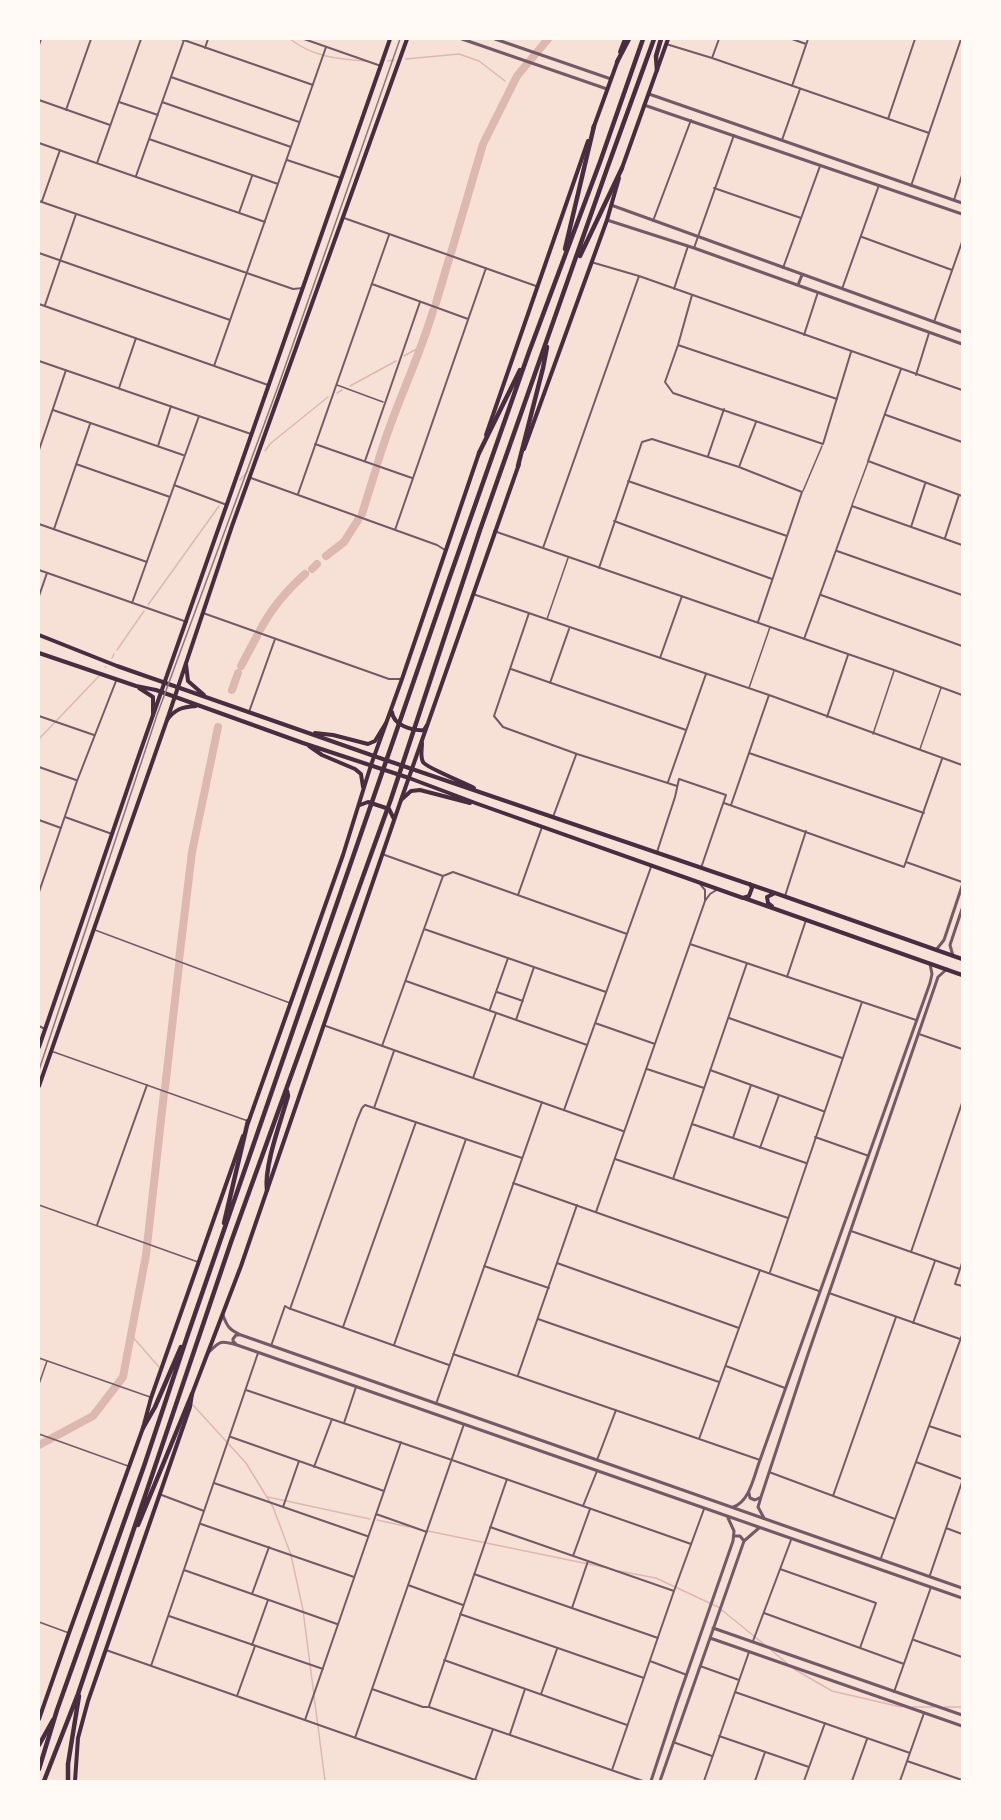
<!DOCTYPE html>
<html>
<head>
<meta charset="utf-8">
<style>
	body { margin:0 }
	#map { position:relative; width:1001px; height:1820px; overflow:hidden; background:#f7e1d7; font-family:"PT Sans Narrow",sans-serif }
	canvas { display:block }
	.frame { position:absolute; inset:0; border:40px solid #fffaf5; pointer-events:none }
</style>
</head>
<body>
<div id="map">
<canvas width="1001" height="1820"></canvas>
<div class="frame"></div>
</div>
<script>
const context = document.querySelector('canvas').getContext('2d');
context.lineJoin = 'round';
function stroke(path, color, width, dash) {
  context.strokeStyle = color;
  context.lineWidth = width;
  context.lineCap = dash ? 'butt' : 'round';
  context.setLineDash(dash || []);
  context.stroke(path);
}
stroke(new Path2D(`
	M290 39C313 57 338 59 365 61
	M406 59 459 54 479 61 505 81
	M388 61 394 60
	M404 356 420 347
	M350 386 396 361
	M337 393 342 390
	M265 451 271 443 328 397
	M240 480 248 471
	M148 605 219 506
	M117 650 144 611
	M112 658 114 654
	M105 667H106
	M39 739 99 676
	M131 1335 159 1367
	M193 1405 246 1463 273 1507 291 1555 303 1610 325 1781
	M268 1497 370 1519
	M377 1520 409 1527
	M428 1531 603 1567
	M619 1571 656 1578 718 1607 765 1645
	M771 1650 788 1664
	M794 1669 832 1691 901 1707
	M912 1707H934
	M945 1707H962`), '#dcb8b0', 1.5);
stroke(new Path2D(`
	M451 253 483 144 517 76 548 39
	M436 303 449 259
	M378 462C393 410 418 362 433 311
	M362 514 376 469
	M326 556 344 542 358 520
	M312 569 317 564
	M260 630C271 609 287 590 305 574
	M241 666 257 636
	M232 690 238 673
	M179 960 192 852 218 727
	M165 1088 179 965
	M39 1445 93 1416 123 1377 146 1255 164 1093`), '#dcb8b0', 8);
stroke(new Path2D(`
	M337 385 383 402
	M803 491 822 446
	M852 505 868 462
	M547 619 568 558
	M749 688 770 627
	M873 734 894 671
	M920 749 941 688
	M95 930 290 1003
	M51 1051 248 1121
	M39 1205 198 1262
	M39 1358 150 1397
	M39 1384 47 1361
	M39 1434 128 1466
	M39 1622 69 1633`), '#755966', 1.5);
stroke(new Path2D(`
	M181 39 313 85
	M304 39 381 66
	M792 39 806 44
	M666 44 712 58 929 133
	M39 45 41 39
	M205 48 208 39
	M712 58 719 39
	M171 77 299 122
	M792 86 808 39
	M39 100 110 125
	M119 102 158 115
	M162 102 291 147
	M66 110 91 39
	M888 119 915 39
	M149 139 278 184
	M782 140 800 89
	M39 143 265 222
	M287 160 341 178
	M97 163 141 39
	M136 176 184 40
	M911 186 961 39
	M714 188 801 218
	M954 200 962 175
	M39 201 293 289 303 288
	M42 201 60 150
	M239 213 252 176
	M344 218 536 286
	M653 221 691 120
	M862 237 952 270
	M694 248 734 135
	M39 253 230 320
	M591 262 639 276 962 390
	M783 268 820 166
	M372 284 468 319
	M674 289 688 246
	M842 289 879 185
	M692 295 678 345 665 382 673 393 823 444 851 352
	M39 304 268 385
	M45 305 76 214
	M934 322 962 242
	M804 335 818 292
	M678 345 837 399
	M39 361 251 434
	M214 366 326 47
	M901 369 868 461 962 496
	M916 375 929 333
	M119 388 136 338
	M53 410 183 455
	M886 415 962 442
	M315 444 412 478
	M158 446 171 406
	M39 450 66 370
	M708 456 724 409
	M365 461 420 302
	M76 464 170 497
	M739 467 756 422
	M251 478 437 545 445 550
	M628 481 787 536
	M174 485 227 505
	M298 494 389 235
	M614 521 772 579
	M39 524 147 562
	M911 527 925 484
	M54 529 90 424
	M395 530 486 268
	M494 531 894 670 962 695
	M945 538 959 495
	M543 548 639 276
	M837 551 962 595
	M599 568 642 442 652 439 739 467 802 492 758 622
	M39 570 187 622
	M473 594 769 695 962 765
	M821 595 962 646
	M39 596 47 573
	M132 603 199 416
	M203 613 389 679H402
	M529 613 494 716 503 727 577 754 677 786
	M804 639 852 506 962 545
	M660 658 682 596
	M511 669 686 730
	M550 683 569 629
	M249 712 275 639
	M39 716 94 735
	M827 717 848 655
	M749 753 924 813
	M39 767 76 780
	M668 782 706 674
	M724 803 904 867 942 759
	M731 805 769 695
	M65 817 112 834
	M553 817 576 755
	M39 820 61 828
	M657 852 675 797 679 779 726 795 701 868
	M382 854 443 876 453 872 627 934
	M906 862 962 882
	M39 892 77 781 116 681
	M518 895 542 827
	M785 896 806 831
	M705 901 710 894 718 889
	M424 929 606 992
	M690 944 916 1020
	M787 977 806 920
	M406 981 587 1045
	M497 992 523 1001
	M490 1009 508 958
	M729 1018 842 1058
	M516 1020 534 967
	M595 1023 655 1044
	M323 1025 623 1131
	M39 1026 45 1029
	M919 1034 962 1049
	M382 1046 443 876
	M647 1069 704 1088
	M710 1070 823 1111
	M473 1078 496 1013
	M374 1108 394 1051
	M564 1110 651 867
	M692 1124 806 1163
	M815 1137 869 1156
	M733 1138 751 1085
	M760 1148 779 1095
	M615 1159 788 1218
	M673 1179 747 963
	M513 1183 819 1291
	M596 1212 705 901V890L700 884
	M97 1225 147 1085
	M851 1231 960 1269
	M911 1252 962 1103
	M557 1263 739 1328
	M962 1263 955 1284 962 1286
	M484 1266 549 1288
	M770 1272 862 1002
	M829 1293 960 1339
	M291 1309 449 1365
	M538 1319 719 1382
	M913 1323 935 1261
	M343 1327 416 1122
	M394 1345 466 1139
	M271 1346 285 1306 290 1309 357 1120 362 1108 365 1105 522 1158
	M453 1354 760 1460
	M726 1366 785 1388
	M518 1375 577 1205
	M246 1390 452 1460 691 1544
	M436 1404 542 1102
	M344 1423 356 1387
	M929 1426 962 1437
	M231 1437 384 1491
	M699 1439 760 1270
	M597 1460 616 1410
	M916 1462 962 1479
	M314 1467 332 1419
	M769 1472 895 1519
	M214 1483 367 1536
	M159 1494 204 1511
	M833 1496 896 1317
	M583 1506 597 1471
	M283 1507 299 1461
	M376 1514 427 1532
	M201 1524 354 1577
	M490 1527 674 1591
	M946 1528 962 1534
	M573 1556 590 1509
	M881 1558 962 1335
	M780 1569 876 1603 860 1648
	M184 1570 337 1624
	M474 1574 658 1638
	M930 1575 962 1482
	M408 1585 463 1605
	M252 1594 269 1547
	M572 1608 588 1561
	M764 1613 904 1664
	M460 1614 644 1678
	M169 1616 323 1669
	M914 1640 962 1657
	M753 1641 791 1540
	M252 1645 268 1600
	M106 1650 478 1781
	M444 1660 627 1725
	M650 1661 687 1675
	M151 1666 258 1353
	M700 1666 739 1680
	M372 1689 423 1707H429L643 1781
	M735 1692 910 1753
	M894 1692 931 1587
	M541 1694 557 1649
	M237 1696 255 1646
	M429 1706 507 1479
	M305 1720 401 1442
	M510 1734 525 1689
	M719 1736 809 1767
	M355 1738 464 1424
	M673 1742 712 1756
	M907 1761 962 1780
	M612 1770 674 1591 704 1509
	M475 1780 493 1729
	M704 1781 749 1652
	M755 1781 765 1752
	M804 1781 825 1723
	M852 1781 867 1739
	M900 1781 924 1713`), '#755966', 2);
stroke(new Path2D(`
	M462 39 607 89
	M495 39 611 79
	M649 94 962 203
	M644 105 962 214
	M611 205 962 332
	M607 220 694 248 962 344
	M798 285 802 275
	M936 950 944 940 962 886
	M953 956 950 945 962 909
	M223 1315C227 1327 230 1330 241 1335L962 1588
	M236 1344 233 1341V1339L236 1335H239
	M208 1353C220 1341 220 1340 237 1345L962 1598
	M749 1493 750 1498 755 1500 761 1497
	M733 1507C750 1502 754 1475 760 1460L930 983 932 974 930 964
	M764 1518 758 1507 761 1497 807 1357 938 977 947 969
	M734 1536H740L744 1541
	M713 1628 962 1715
	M710 1638 962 1726
	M651 1781 676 1705 733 1541 734 1531 728 1518
	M660 1781 744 1541 759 1528`), '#755966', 3);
stroke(new Path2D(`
	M620 52 625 39
	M593 129 618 60
	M622 168 668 39
	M486 435 588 141
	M524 449 607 220 619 178
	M392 712C393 725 412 731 424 730L427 725
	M360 805 368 802 389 809 394 819
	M39 1047 138 758 390 39
	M39 1086 167 720 232 526 407 39
	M248 1123 343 855 371 765 402 679 479 453
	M39 1719 69 1633 143 1428 151 1398 243 1136
	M75 1781 78 1738 88 1701 190 1407 192 1394 241 1266 401 800 519 464`), '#4a2c40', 4);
stroke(new Path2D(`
	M39 635 117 666 374 756 775 893
	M39 653 136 686 156 690 303 743 409 778 478 804 743 898 749 896 752 888 750 884
	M186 664 188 681 204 695
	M139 688 153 697V715
	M167 720C175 709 182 707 196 706
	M315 733 333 735 368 744 375 741 386 723
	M422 743C422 749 420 756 423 762 425 767 465 783 474 788
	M309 746 322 755 355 769 361 774 363 787
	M401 800 411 791 420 790 470 803
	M744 898 962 975
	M772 906 768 903 767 897 775 893 962 959`), '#4a2c40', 4);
stroke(new Path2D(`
	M39 1745 53 1720
	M68 1781V1764`), '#4a2c40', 4.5);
stroke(new Path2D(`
	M617 62 629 39
	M657 70 656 56 661 39
	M565 249 594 126
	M580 256 622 168
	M479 453 520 370
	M518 466 543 368 547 347
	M267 1190C264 1165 281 1121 288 1096L287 1091
	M224 1223 248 1121
	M143 1428 155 1407 181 1347
	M138 1525 192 1394
	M68 1764 79 1696
	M39 1769 57 1710 144 1466 188 1334 448 582 529 352 600 162 643 39
	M44 1781 78 1694 231 1242 391 799 480 530 608 166 654 39`), '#4a2c40', 4.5);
stroke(new Path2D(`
	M39 1070 157 715 279 384 400 39`), '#8f747c', 1.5);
</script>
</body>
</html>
